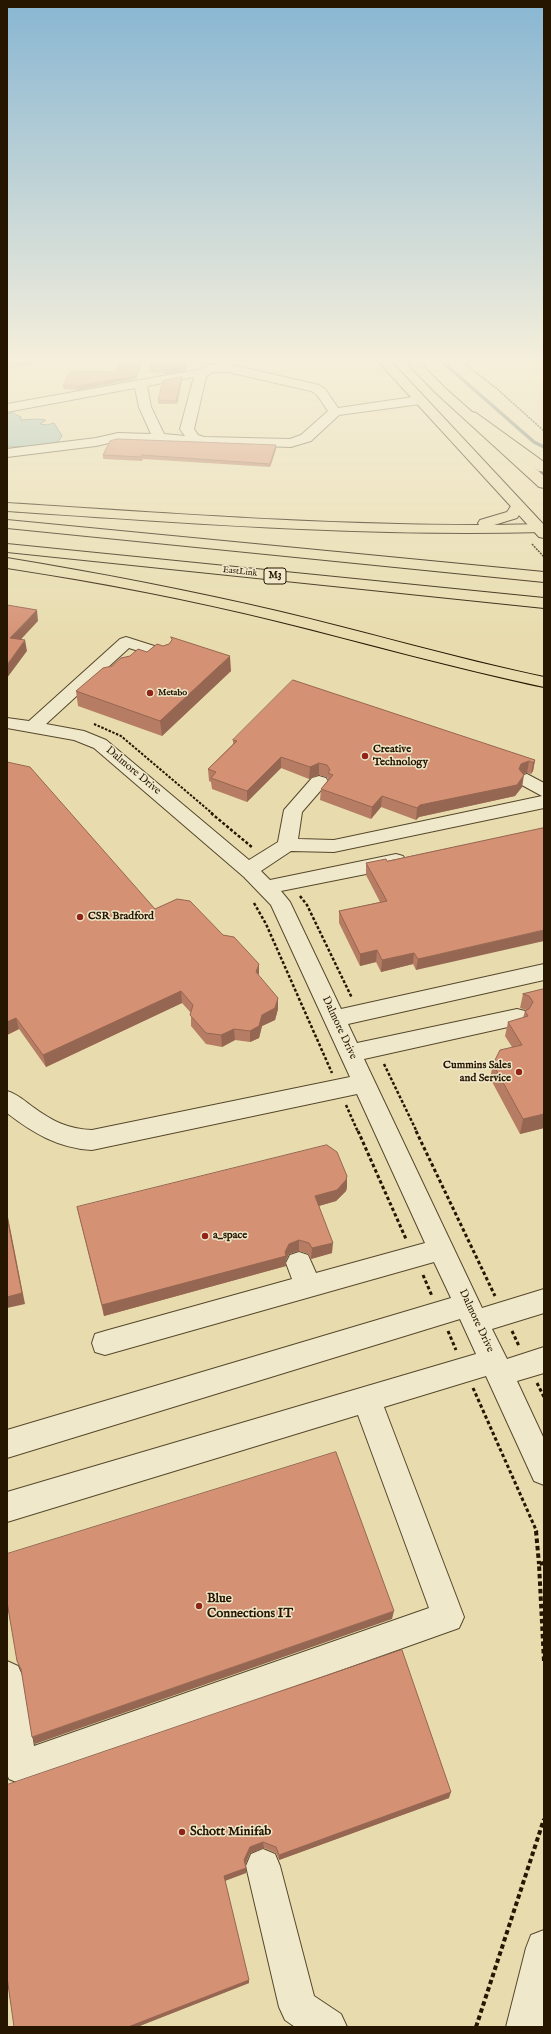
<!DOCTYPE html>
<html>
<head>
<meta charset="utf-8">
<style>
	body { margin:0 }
	#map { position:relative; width:551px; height:2034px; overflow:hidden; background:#e8dcae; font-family:"IM FELL English",serif }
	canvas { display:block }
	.frame { position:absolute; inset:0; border:8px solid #261600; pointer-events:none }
</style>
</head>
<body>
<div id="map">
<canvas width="551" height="2034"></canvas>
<div class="frame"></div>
</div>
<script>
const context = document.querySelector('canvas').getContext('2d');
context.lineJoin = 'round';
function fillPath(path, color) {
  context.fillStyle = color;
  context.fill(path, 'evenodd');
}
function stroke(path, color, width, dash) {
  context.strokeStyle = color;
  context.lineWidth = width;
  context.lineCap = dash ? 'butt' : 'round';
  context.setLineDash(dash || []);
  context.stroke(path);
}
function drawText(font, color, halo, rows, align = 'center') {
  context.font = font + ' "IM FELL English",serif';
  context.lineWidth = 3;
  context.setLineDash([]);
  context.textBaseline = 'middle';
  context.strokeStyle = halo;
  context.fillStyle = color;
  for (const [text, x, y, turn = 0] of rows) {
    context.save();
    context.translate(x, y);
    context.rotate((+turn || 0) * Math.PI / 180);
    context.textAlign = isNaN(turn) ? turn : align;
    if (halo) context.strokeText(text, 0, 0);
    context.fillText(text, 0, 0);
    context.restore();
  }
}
fillPath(new Path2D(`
	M7 358H91L7 368Z`), '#bcbf86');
const water = new Path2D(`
	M13 413 21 417V420L38 419 46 420 40 424 47 425 54 423 62 436 57 443 35 447H7V414Z`);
fillPath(water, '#98bab1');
stroke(water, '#6a786a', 1);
stroke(new Path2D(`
	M438 358 534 442 544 447`), '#6a786a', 3.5);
const minor = new Path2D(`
	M228 364 319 385 325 389 338 408 420 396 426 400 420 404 339 415 311 441 291 447 118 441 96 446 7 457V449L96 438 118 433 151 434 139 407 135 388 7 412V404L202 369 209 365ZM212 372H228L311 391 317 395 328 411 301 435 290 439 204 437 198 435 194 429 206 377ZM194 377 180 429 185 436 164 434 151 407 147 386Z
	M126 637 170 651 172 654 170 657 164 659 129 648 46 724 84 731 106 740 249 860 278 842 284 810 312 778 319 776 326 778 328 782 302 812 298 839 334 840 542 796 520 784 518 780 520 776 527 774 544 783V808L334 852 291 851 261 871 270 880 396 854 403 856 406 861 403 866 396 868 281 891 290 902 341 1009 544 964V980L348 1024 357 1043 517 1009 525 1011 528 1017 525 1023 517 1025 364 1059 482 1308 544 1289V1313L492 1329 507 1359 544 1347V1373L517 1381 544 1439V1485L534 1481 486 1376 384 1407 464 1617 459 1628 21 1784 9 1779 7 1774V1661L18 1666 23 1677 34 1746 429 1608 358 1415 7 1522V1492L476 1354 460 1319 7 1458V1430L451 1298 434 1262 105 1355 95 1352 92 1343 95 1334 105 1331 292 1279 286 1263 290 1255 299 1252 308 1255 316 1273 425 1243 357 1094 92 1150C58 1148 33 1133 7 1113V1091C17 1094 25 1101 33 1107 52 1121 68 1129 92 1130L350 1077 271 905 244 877 94 748 74 740 7 728V718L29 721 120 639Z
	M263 1849 275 1854 280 1866 314 1996 341 2014 347 2027H295L285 2020 279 2007 246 1866 251 1854Z
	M544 1930V2027H506L526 1948 531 1935Z`);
const major = new Path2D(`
	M375 358H388L544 525V538L539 537Z
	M402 358H415L445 388 532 465 544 476V488L539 487 436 393Z`);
const highway = new Path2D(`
	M471 412 476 413 544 462V472L539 471 466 419 465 416 466 413Z
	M518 502 523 503 525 506 517 518 494 525 544 524V532C364 537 186 523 7 511V503C164 513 320 525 477 525H479L478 523 480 520 507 512 513 503Z
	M7 520 544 572V582L7 528Z
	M7 544 544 598V608L7 552Z
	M7 558C98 573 187 590 277 611 366 632 454 658 544 677V687C454 668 366 643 277 621 188 599 98 582 7 568Z`);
stroke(minor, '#56482c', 2);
stroke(major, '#261600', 2);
stroke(highway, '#261600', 2);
stroke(new Path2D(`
	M457 358 496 388 544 431
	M532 544 544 557`), '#261600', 1.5, [2, 1]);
stroke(new Path2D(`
	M94 724 121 736 213 814`), '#261600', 2, [2.5, 1.5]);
stroke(new Path2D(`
	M211 813 253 848
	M300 896 307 905 352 998
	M254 903 266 924 332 1073
	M384 1064 417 1132
	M346 1105 358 1132`), '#261600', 2.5, [3, 2]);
stroke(new Path2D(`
	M358 1131 406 1239
	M416 1131 495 1296
	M423 1275 432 1296
	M448 1331 456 1350
	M512 1331 519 1346
	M537 1383 544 1397
	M473 1388 537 1532`), '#261600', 3, [3.5, 2.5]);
stroke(new Path2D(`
	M536 1531 539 1564
	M544 1563 539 1564 544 1661
	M476 2027 544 1819`), '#261600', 4, [4.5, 3]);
fillPath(minor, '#f0e8ca');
fillPath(major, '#e8dcae');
fillPath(highway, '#e8dcae');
fillPath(new Path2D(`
	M187 359 185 371 166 374 150 373 149 370Z
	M141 366 136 379 77 390 64 389 63 386Z
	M182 381 177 404H158V400Z
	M276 449 270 467 143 459 142 461 103 459V455Z
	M171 637 231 671 162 736 78 706 76 691 112 666 169 644 172 641Z
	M233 740 535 760 533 771 531 774 527 773 523 774 522 787 515 796 419 817 416 820 381 807 371 819 320 800 321 789 327 781 328 778 326 777 319 775 309 779 281 768 247 802 212 789 211 782 209 781 208 769 233 744Z
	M7 762 155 909 259 976 278 1009 275 1020 262 1026 259 1038 250 1042 235 1040 222 1047 206 1044 191 1026V1013L182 1003 46 1067 19 1029 7 1035Z
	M544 828 416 970 413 964 381 972 376 962 360 966 339 923V911L380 902 366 875V863L387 861Z
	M544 989V1128L520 1134 490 1078 493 1064 512 1047 505 1036 508 1022 523 1018 525 1011 526 1010 520 1008 523 994Z
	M347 1187 346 1191 336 1201 319 1206 332 1253 311 1259 308 1254 299 1251 289 1254 286 1260V1266L104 1316 77 1207Z
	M402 1650 449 1798 279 1860 276 1853 264 1848 250 1853 245 1865 246 1873 225 1880 249 1983 137 2027H14Z`), '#b77d64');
fillPath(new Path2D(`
	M187 358 185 371 166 374V370Z
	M141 363V366L136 379 77 390V386Z
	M182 377V381L177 404 176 401Z
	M276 445V449L270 467V464Z
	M37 610 38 621 12 649 10 638Z
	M25 640 27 651 7 678V665Z
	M230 656 231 671 162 736 160 721Z
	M281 757V768L247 802V791Z
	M535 760 533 771 531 774 533 763Z
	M529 761 527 773 519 775V769L521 764Z
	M319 763V775L309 779 310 767Z
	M524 775 522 787 515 796 419 817 416 820 417 808 420 805Z
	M382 796 381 807 371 819 372 807Z
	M544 930V941L416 970 418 959Z
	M377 950 376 962 360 966V954Z
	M414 953 413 964 381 972 382 960Z
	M259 964V975L256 972Z
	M181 991 182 1003 46 1067 43 1055Z
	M278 998V1009L275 1020 262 1026 259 1038 250 1042V1031L262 1015Z
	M16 1018 19 1029 7 1035V1022Z
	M234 1029 235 1040 222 1047 221 1035Z
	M544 1114V1128L520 1134 523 1119Z
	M347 1176V1187L346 1191 336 1201 315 1207V1196Z
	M7 1212 25 1304 7 1308Z
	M299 1240V1251L289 1254 286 1260V1266L104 1316 102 1305 285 1252 289 1244Z
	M333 1243 332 1253 311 1259 312 1248Z
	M394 1611 392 1619 35 1744 32 1737Z
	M451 1792 449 1798 279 1860V1855Z
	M263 1842 264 1848 250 1853 245 1865 244 1860 250 1847Z
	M246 1868V1873L225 1881 224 1876Z
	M249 1980V1983L137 2027H128Z`), '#956651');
const building = new Path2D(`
	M153 358H187L184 367 166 370H149Z
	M120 362 141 363 136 376 77 386H63L70 371 116 372Z
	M182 377 176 401 158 400 163 381Z
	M118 439 276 445 270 464 142 455 141 457 103 455 110 441Z
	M7 605 37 610 10 638 25 640 7 665Z
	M171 637 230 656 160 721 76 691 103 668 112 666 121 658 130 656 138 649 147 652 157 644 163 646 169 644 172 640Z
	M293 680 535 760 533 763 529 761 521 764 519 769 524 775 517 785 420 805 417 808 382 796 372 807 321 789 333 775 328 773 330 770 327 765 319 763 310 767 281 757 247 791 211 778 216 772 208 769 237 741 233 740Z
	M7 762 30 767 155 909 177 899 190 901 223 935 234 937 259 964 256 972 278 998 275 1008 262 1015 259 1026 250 1031 234 1029 221 1035 206 1033 190 1015 193 1005 181 991 43 1055 16 1018 7 1022Z
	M544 828V930L418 959 414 953 382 960 377 950 360 954 339 911 387 901 366 863 386 859 387 861Z
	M544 989V1114L523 1119 493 1064 500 1050 522 1045 508 1022 528 1016 525 1011 529 1009 533 1002 529 996 523 994Z
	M327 1145 337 1152 347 1176 346 1180 337 1190 315 1196 333 1243 312 1248 309 1243 299 1240 289 1244 285 1252 286 1256 102 1305 77 1207Z
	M7 1217 22 1293 7 1297Z
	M336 1452 394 1611 32 1737 21 1669 17 1661 7 1602V1554Z
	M402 1650 451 1792 279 1855 276 1847 263 1842 250 1847 244 1860 246 1868 224 1876 249 1980 128 2027H14L7 1977V1785Z`);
fillPath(building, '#d59174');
stroke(building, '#956651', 1);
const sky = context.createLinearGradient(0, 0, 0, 643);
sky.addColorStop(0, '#88b6d2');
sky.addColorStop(0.56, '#f5efdb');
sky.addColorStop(1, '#f5efdb00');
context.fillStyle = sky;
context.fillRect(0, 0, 551, 643);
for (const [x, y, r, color] of [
	[150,693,4,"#8f2418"],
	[365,756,4,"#8f2418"],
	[80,917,4,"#8f2418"],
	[519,1072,4,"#8f2418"],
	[205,1236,4,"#8f2418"],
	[199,1606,4,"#8f2418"],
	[182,1832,4,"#8f2418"]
]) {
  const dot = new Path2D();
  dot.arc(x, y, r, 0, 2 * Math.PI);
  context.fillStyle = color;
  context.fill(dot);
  stroke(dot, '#f0e8ca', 1.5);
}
drawText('9px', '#261600', '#f0e8ca', [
	["EastLink",240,572,6]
]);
drawText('bold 9px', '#261600', '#f0e8ca', [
	["Metabo",158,693]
], 'left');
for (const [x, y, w] of [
	[275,576,22]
]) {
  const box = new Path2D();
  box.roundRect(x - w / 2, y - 8, w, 16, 3);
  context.fillStyle = '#f0e8ca';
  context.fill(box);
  stroke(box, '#261600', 1);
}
drawText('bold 10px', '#261600', null, [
	["M3",275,576]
]);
drawText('bold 11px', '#261600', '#f0e8ca', [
	["Creative",373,750],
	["Technology",373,763],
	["CSR Bradford",88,917],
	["Cummins Sales",511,1066,"right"],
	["and Service",511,1079,"right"],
	["a_space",213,1236]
], 'left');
drawText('11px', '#261600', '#f0e8ca', [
	["Dalmore Drive",133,771,40],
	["Dalmore Drive",339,1028,65],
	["Dalmore Drive",476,1321,65]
]);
drawText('bold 13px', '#261600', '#f0e8ca', [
	["Blue",207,1599],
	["Connections IT",207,1614],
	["Schott Minifab",190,1832]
], 'left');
</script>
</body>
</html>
